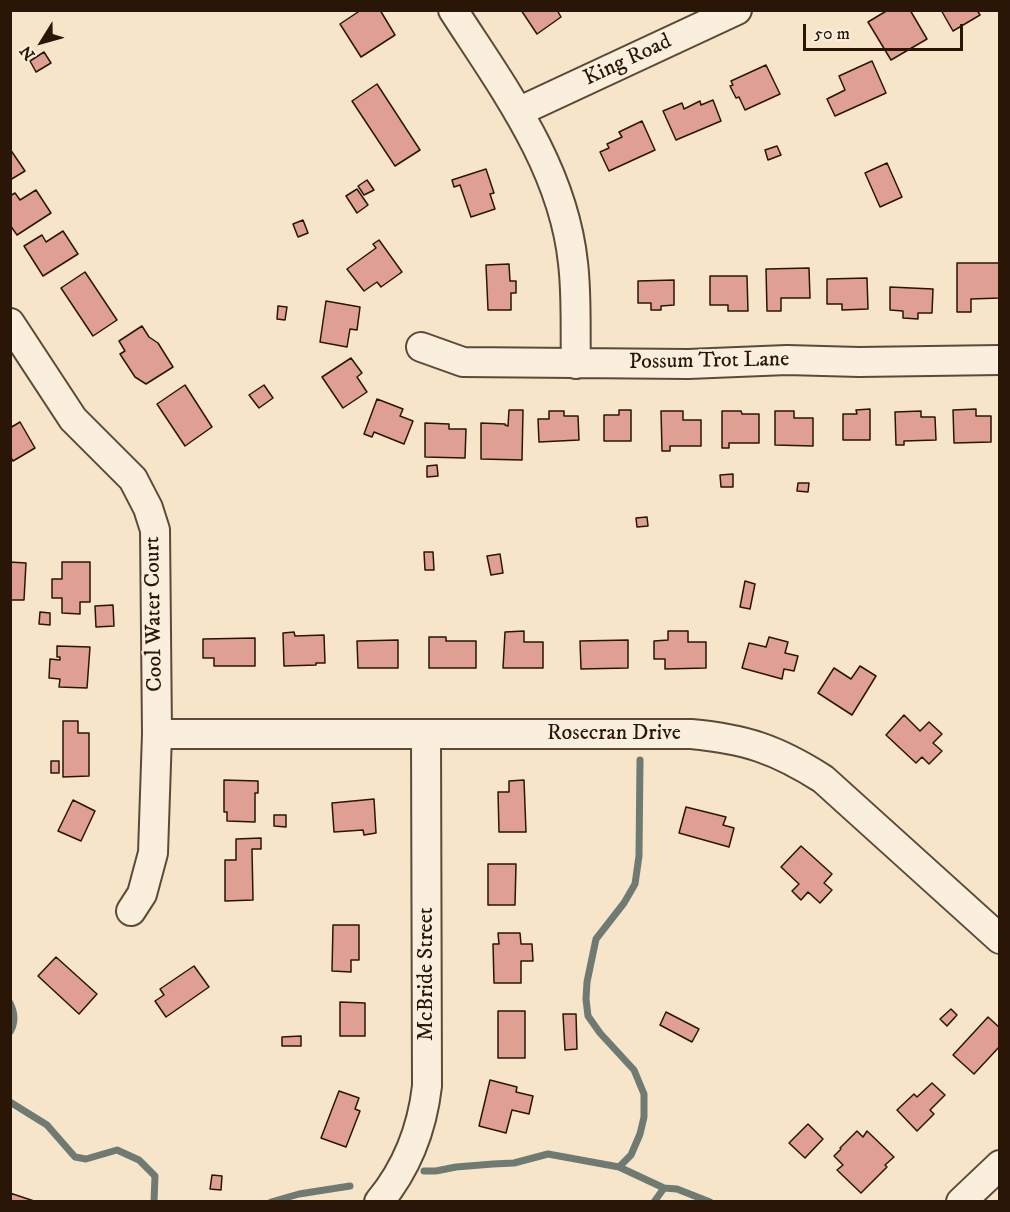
<!DOCTYPE html>
<html>
<head>
<meta charset="utf-8">
<style>
	body { margin:0 }
	#map { position:relative; width:1010px; height:1212px; overflow:hidden; background:#f7e5c9; font-family:"IM FELL DW Pica",serif }
	canvas { display:block }
	.frame { position:absolute; inset:0; border:12px solid #291607; pointer-events:none }
	.north { position:absolute; left:12px; top:12px; width:60px; height:60px; -webkit-text-stroke:4px #faeedc; paint-order:stroke; rotate:233deg; font-size:16px; font-weight:700; line-height:24px; text-align:center; color:#291607 }
	.north::after { content:''; display:block; margin:auto; width:21px; height:27px; background:#291607; clip-path:polygon(50% 0,100% 100%,50% 72%,0 100%) }
	.scale { position:absolute; left:803px; top:24px; width:160px; height:27px; box-sizing:border-box; border:3px solid #291607; border-top:0; padding-left:8px; font-size:18px; line-height:21px; white-space:nowrap; color:#291607; -webkit-text-stroke:4px #faeedc; paint-order:stroke }
</style>
</head>
<body>
<div id="map">
<canvas width="1010" height="1212"></canvas>
<div class="frame"></div>
<div class="north">N</div>
<div class="scale">50 m</div>
</div>
<script>
const context = document.querySelector('canvas').getContext('2d');
context.lineJoin = 'round';
function stroke(path, color, width, dash) {
  context.strokeStyle = color;
  context.lineWidth = width;
  context.lineCap = dash ? 'butt' : 'round';
  context.setLineDash(dash || []);
  context.stroke(path);
}
function fillPath(path, color) {
  context.fillStyle = color;
  context.fill(path, 'evenodd');
}
function drawText(font, color, halo, rows, align = 'center') {
  context.font = font + ' "IM FELL DW Pica",serif';
  context.lineWidth = 4.5;
  context.setLineDash([]);
  context.textBaseline = 'middle';
  context.strokeStyle = halo;
  context.fillStyle = color;
  for (const [text, x, y, turn = 0] of rows) {
    context.save();
    context.translate(x, y);
    context.rotate((+turn || 0) * Math.PI / 180);
    context.textAlign = isNaN(turn) ? turn : align;
    if (halo) context.strokeText(text, 0, 0);
    context.fillText(text, 0, 0);
    context.restore();
  }
}
stroke(new Path2D(`
	M10 1003C15 1013 16 1022 10 1032
	M10 1102 47 1125 75 1157 86 1159 117 1150 139 1160 155 1176 154 1202
	M619 1167 631 1155 640 1134 644 1117V1094L634 1070 600 1033 588 1016 586 999 587 982 596 939 624 903 635 884 639 856 640 760
	M424 1171H436L456 1167 493 1164 514 1163 548 1154 619 1167 664 1188 677 1189 710 1202
	M271 1202 299 1194 350 1186
	M654 1202 664 1188`), '#6f7b72', 7);
const building = new Path2D(`
	M361 10H380L395 35 361 57 340 24Z
	M521 10H557L561 17 537 34Z
	M888 10H910L927 39 891 60 868 22Z
	M941 10H977L980 15 953 31Z
	M44 52 51 63 36 72 30 61Z
	M872 61 886 93 835 116 827 99 845 90 839 76Z
	M766 65 780 94 745 110 739 97 736 98 730 86 733 85 731 81Z
	M377 84 420 150 395 166 352 101Z
	M713 100 721 121 676 140 663 111 682 103 684 109 700 101 701 105Z
	M642 121 655 150 609 171 600 152 609 148 607 144 622 137 619 132Z
	M777 146 781 155 768 160 765 150Z
	M10 149 25 171 10 180Z
	M887 163 902 197 880 207 865 173Z
	M486 169 494 193 490 194 495 209 471 217 460 185 454 187 452 180Z
	M367 180 374 190 364 195 358 186Z
	M357 189 368 205 357 213 346 196Z
	M36 190 51 213 17 235 10 225V196L15 193 20 200Z
	M303 220 308 233 298 237 293 224Z
	M63 231 78 254 43 276 24 246 42 235 46 242Z
	M379 240 402 272 381 287 377 282 364 291 347 269 376 248 373 244Z
	M957 263H1000V298L971 299V312H957Z
	M509 264 510 281H516V293H511V310H488L486 265Z
	M809 268 810 298H781V311H767L766 269Z
	M85 272 117 320 93 336 61 288Z
	M710 276H747L748 311H728V305H710Z
	M867 278 868 309 842 310V304H827V279Z
	M674 280V305L661 306V310H651V303H638V281Z
	M890 287 933 289 932 313H918V319L903 318V311L890 310Z
	M326 301 360 307 357 330 350 329 347 347 320 342Z
	M278 306 287 307 285 320 277 319Z
	M142 326 149 337 158 343 173 367 146 384 135 377 120 354 125 351 119 341Z
	M351 358 362 373 357 377 367 392 343 408 322 377Z
	M185 385 212 427 185 446 157 404Z
	M264 385 273 398 259 408 249 395Z
	M377 399 403 409 400 416 413 421 404 444 374 432 372 437 364 434Z
	M870 409V440H843V414H857L856 410Z
	M976 409V416H991V442L954 443 953 410Z
	M509 410H523L522 460 481 459V423L505 424V425L508 426Z
	M619 410H631V441H604V415H619Z
	M549 411H564V416H578L579 440 539 442 538 419H549Z
	M661 411H683V420H701V446H670V451H662Z
	M722 411H741L742 414H759V443H729V448H722Z
	M775 411H794V418H813V446L775 445Z
	M921 411V417H935L936 440 904 441V445H896L895 412Z
	M20 422 35 448 13 461 10 456V428Z
	M425 423 449 424V429H466L465 458 425 457Z
	M437 465 438 476 427 477V466Z
	M733 474V487H721L720 475Z
	M798 483H809L808 492 797 491Z
	M647 517 648 526 637 527 636 518Z
	M424 552H433L434 570H425Z
	M500 554 503 573 491 575 487 556Z
	M10 562 26 563 24 600H10Z
	M62 562H90V602H80V614L62 613V598H52V579H62Z
	M745 581 755 584 750 609 740 607Z
	M113 605 114 626 96 627 95 606Z
	M40 612 50 613V625L39 624Z
	M524 631V642H543V668H503L505 632Z
	M668 631H688V642H706V668L665 669V659H654V641L668 640Z
	M294 632 295 636 324 635 325 663H316V665L284 666 283 633Z
	M429 637H446V641H476V668H429Z
	M769 637 788 642 785 653 798 656 794 671 784 669 782 679 742 668 749 643 766 647Z
	M255 638V666H214V658H203V639Z
	M398 640V668H358L357 641Z
	M628 640V668L581 669 580 641Z
	M57 646 90 647 87 688 59 687 60 679 49 678 50 659 60 660V657H57Z
	M860 666 876 676 852 715 818 693 834 668 851 679Z
	M904 715 920 731 929 722 942 734 933 743 942 751 929 764 922 757 916 763 886 735Z
	M63 721H78V733H89V776L63 777Z
	M51 761H59V773H51Z
	M224 780 258 781V793H255V822L227 821V812H224Z
	M524 780 526 832H499L498 792H509V781Z
	M374 799 376 833 364 835 363 830 334 832 332 803Z
	M73 800 95 811 81 841 58 831Z
	M686 807 726 817 723 825 734 828 729 847 679 833Z
	M274 815H286V827L274 826Z
	M261 838V849H252L253 900 225 901V860H236V839Z
	M801 846 832 874 824 883 832 890 820 903 808 892 801 900 792 891 799 884 781 867Z
	M488 864H516L515 905H488Z
	M333 925H359V960H351V972L332 971Z
	M498 933H520L521 944H532L533 961H521V983H494L493 944H499Z
	M56 957 97 994 79 1014 38 976Z
	M194 966 209 987 166 1017 155 1001 164 995 160 989Z
	M340 1002 365 1003V1036H340Z
	M951 1009 957 1015 947 1026 940 1019Z
	M498 1011H525V1058H498Z
	M666 1012 699 1029 692 1042 660 1025Z
	M563 1014H576L577 1049 565 1050Z
	M988 1017 1000 1028V1046L974 1074 953 1055Z
	M301 1036V1046H282V1037Z
	M490 1080 517 1087 516 1092 533 1096 529 1114 512 1110 506 1133 479 1126Z
	M932 1083 945 1095 930 1110 934 1114 917 1131 897 1110 914 1094 917 1097Z
	M339 1091 359 1098 355 1109 360 1111 346 1147 321 1138Z
	M808 1124 823 1139 805 1158 789 1143Z
	M857 1131 863 1137 867 1131 894 1157 885 1165 887 1167 861 1193 837 1170 843 1165 834 1156 841 1149 840 1148Z
	M212 1175 222 1176 221 1190 210 1189Z
	M10 1193 37 1202H10Z`);
fillPath(building, '#e09f93');
stroke(building, '#291607', 1.5);
const minor = new Path2D(`
	M453 10C504 89 563 167 573 263 577 296 575 331 576 364
	M518 112 737 10
	M10 323 73 419 133 479 148 508 155 530 157 734 153 853 142 894 131 911
	M421 347 463 362 688 364 787 360 859 362 1000 360
	M157 734H691C745 739 776 749 823 779L1000 939
	M379 1202C407 1168 422 1130 427 1086L426 735
	M961 1202 1000 1165`);
stroke(minor, '#5c4a38', 32);
stroke(minor, '#faeedc', 28);
drawText('22px', '#291607', '#faeedc', [
	["King Road",628,61,-25],
	["Possum Trot Lane",709,362,-1],
	["Cool Water Court",155,614,-91],
	["Rosecran Drive",614,734],
	["McBride Street",427,974,-90]
]);
</script>
</body>
</html>
